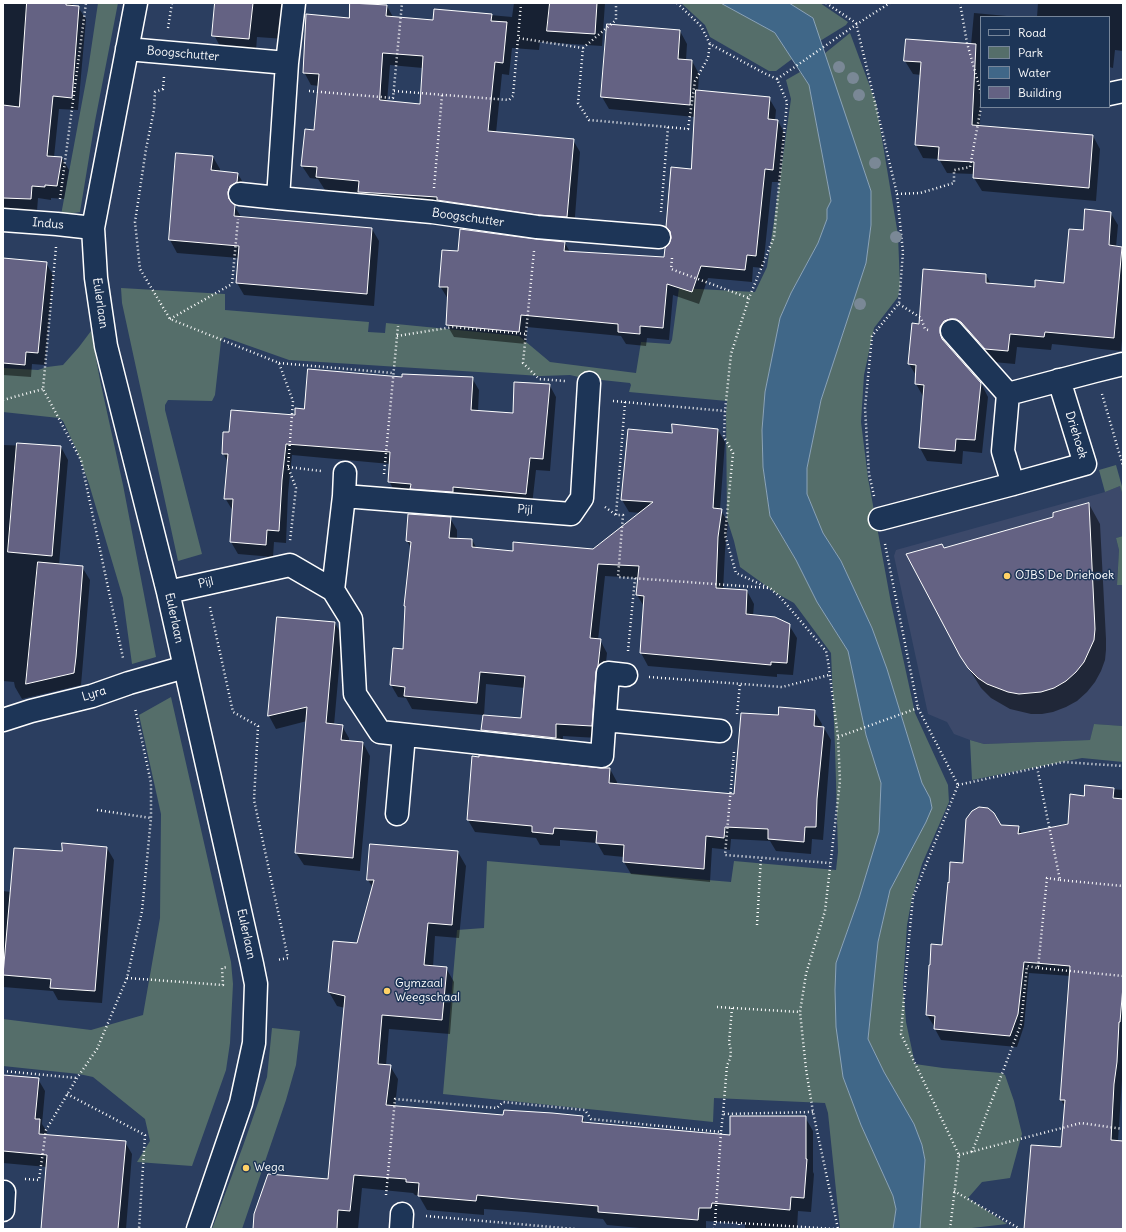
<!DOCTYPE html>
<html>
<head>
<meta charset="utf-8">
<style>
	body { margin:0 }
	#map { position:relative; width:1126px; height:1232px; overflow:hidden; background:#2b3e60; font-family:Delius,sans-serif }
	canvas { display:block }
	.frame { position:absolute; inset:0; border:4px solid #fff; pointer-events:none }
	.legend { position:absolute; left:980px; top:16px; width:130px; height:92px; box-sizing:border-box; background:#1d3557; border:1px solid #77869a; margin:0; padding:5px 7px; list-style:none; font-size:12px; color:#fff }
	.legend li { display:flex; align-items:center; gap:8px; height:20px }
	.legend b { width:20px; border:1px solid #77869a }
</style>
</head>
<body>
<div id="map">
<canvas width="1126" height="1232"></canvas>
<div class="frame"></div>
<ul class="legend">
<li><b style="height:5px;background:#1d3557"></b>Road</li>
<li><b style="height:11px;background:#556e6a"></b>Park</li>
<li><b style="height:11px;background:#406788"></b>Water</li>
<li><b style="height:11px;background:#646283"></b>Building</li>
</ul>
</div>
<script>
const context = document.querySelector('canvas').getContext('2d');
context.lineJoin = 'round';
function fillPath(path, color) {
  context.fillStyle = color;
  context.fill(path, 'evenodd');
}
function stroke(path, color, width, dash) {
  context.strokeStyle = color;
  context.lineWidth = width;
  context.lineCap = dash ? 'butt' : 'round';
  context.setLineDash(dash || []);
  context.stroke(path);
}
function drawText(font, color, halo, rows, align = 'center') {
  context.font = font + ' Delius,sans-serif';
  context.lineWidth = 3;
  context.setLineDash([]);
  context.textBaseline = 'middle';
  context.strokeStyle = halo;
  context.fillStyle = color;
  for (const [text, x, y, turn = 0] of rows) {
    context.save();
    context.translate(x, y);
    context.rotate((+turn || 0) * Math.PI / 180);
    context.textAlign = isNaN(turn) ? turn : align;
    if (halo) context.strokeText(text, 0, 0);
    context.fillText(text, 0, 0);
    context.restore();
  }
}
fillPath(new Path2D(`
	M1120 486 1123 496V536L1116 538 1119 550 1117 584 1123 585V726L1094 724 1090 740 984 744 970 740 954 734 947 722 928 714 894 556 896 550 1105 492Z`), '#3c496a');
fillPath(new Path2D(`
	M98 3H118L95 121 80 212 61 215 88 70Z
	M681 3H721L775 33 792 59 776 71H769L710 37 705 25Z
	M789 3H820L848 22 846 25 820 41 813 18Z
	M850 33 876 103 898 235 900 286 898 297 874 328 864 375 861 422 868 478 891 603 915 713 948 785 949 802 922 864 912 898 907 925 903 986 906 1022 915 1064 943 1068 1001 1073 1005 1075 1014 1101 1022 1134 1010 1178 982 1182 968 1198 1007 1224 963 1229H920L925 1160 922 1145 914 1124 884 1072 868 1039 878 942 890 890 926 822 930 798 922 783 887 669 872 628 841 561 823 533 807 494V468L821 400 866 263 871 225V191L824 54Z
	M800 72 809 85 831 201 827 209V219L818 243 791 293 780 318 765 392 762 430 763 467 770 516 796 560 817 602 848 651 866 735 881 783 879 832 859 898 836 963 843 1077 861 1125 893 1196 896 1209 893 1229H840L828 1113 825 1103 714 1098 713 1122 443 1094 457 930 484 928 487 861 731 882 734 861 836 870 838 852 835 747 831 653 794 603 776 593 740 567 734 541 727 519 726 413 727 401 629 392 631 385 630 383 583 378 570 375 541 376 289 360 224 337 221 341 215 395 212 401 168 400 165 405V410L202 554 178 561 122 303 121 288 225 294V310L369 322 368 332 385 333 386 323 519 336 550 362 636 373 641 342 670 344 672 340 679 288 755 292 767 267 774 221 791 99 786 80Z
	M91 331 100 380 123 485 156 657 132 664 123 598 89 484 77 451 63 421 59 418 3 412V368L38 370 47 367 63 365 79 347Z
	M1116 465 1123 490V496L1120 486 1105 492 1099 470Z
	M1123 536V585H1117L1119 550 1116 538Z
	M171 697 231 962 233 984 230 1043 226 1070 192 1166 137 1162 150 1141 145 1119 93 1077 79 1074 3 1066V1019L91 1030 143 1015 160 918 161 814 139 715Z
	M1094 724 1123 726V762L1082 758 972 780 970 740 984 744 1090 740Z
	M272 1028 300 1031 296 1065 286 1100 242 1229H212L243 1146 267 1077Z`), '#556e6a');
const water = new Path2D(`
	M721 3H789L813 18 871 191V225L866 263 821 400 807 468V494L823 533 841 561 872 628 887 669 922 783 930 798 932 808 926 822 890 890 878 942 868 1039 884 1072 914 1124 922 1145 925 1160 920 1229H893L896 1209 893 1196 861 1125 843 1077 836 1027 835 990 836 963 859 898 879 832 881 783 866 735 848 651 817 602 796 560 770 516 763 467 762 430 765 392 780 318 791 293 818 243 827 219V209L831 201 809 85 775 33Z`);
fillPath(water, '#406788');
stroke(water, '#8ca4b8', 1);
fillPath(new Path2D(`
	M3 3H72L73 6 78 7 86 19 78 110 59 109 54 157 62 158 69 170 64 199 51 198V200L38 198 37 211 3 209Z
	M216 3H288L285 39 257 37 256 51 221 48 214 35Z
	M514 3H605L602 46 540 42 539 50 512 48 509 75 502 74 496 133 573 140 580 152 574 229 366 204 360 193 325 190 318 179 310 178 302 166 314 131 319 86 311 85 304 72 350 19 387 6 393 17 434 21 435 10 512 17ZM390 65 423 68 421 105 387 102Z
	M1038 3H1123V51L1115 50 1113 68 1109 67V17H1037Z
	M974 13 1018 17H981L980 126 1093 136 1100 149 1096 201 982 191 974 178V174L947 173 939 159 923 158 916 145 921 75 913 74 905 61 971 45Z
	M680 31 687 44 686 60 692 61 699 74 698 91 769 98 776 110 775 121H778L785 134 780 182H772L763 268 753 267 752 282 708 278 699 304 673 295 669 340 647 338 646 346 626 344 621 336 527 327 526 344 454 337 447 325 448 299 440 286 459 252 565 243 570 252 665 259 670 244 672 235 667 226 692 170 695 117 609 109 602 97Z
	M177 154 213 157 220 169V172L238 174 245 186 234 205 241 217 372 229 379 241 374 306 244 295 237 283 239 258 177 253 170 240Z
	M1110 212 1118 225 1116 247H1122L1123 250V330L1121 351 1052 344 1051 350 1017 347 1015 364 993 362 947 341V345L981 383 988 397 982 453 963 451 962 464 927 461 920 448 924 398 916 384 917 377 909 364 919 325 986 275 991 284 1036 288 1065 284 1084 231Z
	M3 259 46 263 53 275 45 365 32 364 31 377 3 375Z
	M472 378 479 390 478 412 514 414 549 384 556 397 550 471 536 470 532 505 396 494 389 481 390 464 292 455 288 493 286 543 274 542 273 557 238 554 231 542 233 511 225 498 228 462 223 453 296 416 305 410 403 379Z
	M718 430 725 442 720 509 728 522 725 551 723 590 747 591 754 604 753 616 789 625 797 638 793 675 777 674V677L648 666 641 653 645 608 637 595 639 578 605 576 598 640H600L607 653 598 738 563 736 562 750 490 743 482 730 484 716 522 719 525 688 486 684 484 715 412 709 406 698 398 697 391 685 404 650 412 550 407 541 409 515 450 518 457 530V539L472 540 477 549 514 552 594 550 641 513 629 512 622 500 672 434Z
	M3 445 61 447 68 460 59 565 82 567 90 580 81 685 22 699 15 687 14 682 3 681Z
	M1089 504 1100 524 1106 639V650L1105 660 1101 671 1095 682 1087 692 1077 701 1066 707 1053 712 1042 714H1031L1010 709 991 698 981 688 961 656 944 549 1054 518Z
	M278 618 335 623 342 636 334 725 342 726 349 738V742L363 743 370 756 360 871 304 865 296 853 307 721 276 729 269 716Z
	M814 711 822 724 821 727 824 728 831 740 823 840 812 839 811 854 776 851 770 841 731 839 730 850 712 848 710 882 631 874 624 862V857L604 855 597 843 560 840V846L540 845 536 838 475 832 468 820 610 769 617 782V785L735 795 779 716Z
	M1086 787 1123 790V1064L1118 1141 1123 1142V1229L1062 1148 1066 1108 1061 1100 1071 976 1029 973 1024 1026 1017 1047 941 1040 935 1029V1026H934L927 1015 964 864 1001 826 1018 827 1022 834 1069 824 1085 797Z
	M107 848 114 860 102 1003 58 1000 53 991 3 987V891L11 892 63 852Z
	M458 852 466 866 459 938 435 936 433 967 446 968 454 982 450 1034 389 1029 386 1065 390 1066 398 1079 395 1107 504 1116 582 1117 586 1124 731 1136 805 1117 813 1131V1172L814 1174 811 1212 798 1211 797 1229H745V1224L706 1221V1229H651L607 1225 603 1219 525 1212 484 1209V1215L427 1210 419 1196 415 1195 413 1193 362 1188 358 1229H254L329 1180 345 1008 337 1006 329 992 358 944 373 888 368 880Z
	M3 1076 38 1079 45 1091 42 1124 47 1132 46 1135 125 1142 132 1154 126 1229H42L47 1167 3 1163Z`), '#0007');
const building = new Path2D(`
	M27 3H66V5L79 6 72 98 53 96 47 156 62 157 57 186 45 185V187L32 186 31 199 3 198V105L19 107Z
	M215 3H253L249 39 212 36Z
	M350 3 387 5 386 16 433 20 434 9 492 14 491 21 507 22 503 63 495 62 488 131 574 139 567 217 538 215 437 200V197L358 192 359 181 316 177 317 167 301 166 305 129 314 130 319 74 303 73 306 14 349 18ZM383 53 423 56 420 104 380 100Z
	M550 3H597L595 34 547 31Z
	M607 24 680 30 678 59 692 60 690 105 601 97Z
	M906 39 976 44 972 125 1093 135 1089 188 973 178 974 162 938 160 939 147 915 145 921 62 904 61Z
	M696 90 770 97 768 119 778 120 773 170 765 169 756 256 747 255 745 270 701 266 692 292 667 284 663 328 640 326V334L618 332V324L521 315 519 332 446 325 448 287H439L442 250 458 251 460 229 535 239 565 242 564 251 664 257 665 248 669 244 671 238 670 231 666 227 671 167 691 169Z
	M176 153 213 156 211 170 238 173 237 182 230 186 228 192 229 199 235 205 234 216 372 228 367 294 236 283 239 246 169 240Z
	M1085 209 1111 212 1109 245 1122 247 1114 338 1045 332 1044 337 1010 334 1008 351 985 349 961 322 956 319H950L944 321 940 327V333L942 339 981 383 975 440 956 439 955 451 919 448 924 385 915 384 916 365 908 364 912 323 919 324 923 269 986 274V283L1035 287V280L1064 283 1069 229 1083 230Z
	M3 258 47 262 38 353 26 352 25 365 3 363Z
	M308 369 402 377V374L473 377 471 410 513 413 514 382 550 384 543 459 530 458 526 494 453 487V492L410 489 411 484 388 482 390 452 286 444 282 480 279 531 267 530 266 545 230 542 233 499H224L228 454H222L223 432H229L231 410 295 415V408L304 409Z
	M672 424 718 429 713 508 722 509 718 537 716 588 747 590 746 614 775 617 790 624 787 663 771 662V665L640 653 644 596 636 595 639 566 598 564 590 638 601 639 598 666 596 672 592 726 556 724V738L481 730 483 715 521 718 525 676 480 672 477 703 404 696 405 687 390 685 393 648 403 649 405 606H404L411 542 406 541 408 514 451 517 449 538 472 539V547L513 551V542L593 549 653 502 621 500 628 429 672 433Z
	M17 443 61 446 52 556 8 552Z
	M1089 503 1095 629 1094 640 1084 662 1076 672 1066 681 1054 688 1041 692 1019 694 1008 692 987 684 978 678 968 668 960 656 906 554 942 544 944 548 1053 517V513Z
	M38 562 83 566 76 657 74 673 26 684Z
	M277 617 335 622 326 723 343 725 341 740 363 742 353 858 295 853 307 707 268 716Z
	M779 707 815 710 814 726 824 727 817 799 816 827H805L804 842 768 839V829L725 827 724 838 706 836 704 869 623 862 624 845 596 843 597 831 554 828 553 834 532 832V826L467 820 472 756 479 757V755L601 768H610L609 783 734 794 741 713 778 715Z
	M1085 785 1114 788 1113 798 1123 799V986L1120 1022H1119L1117 1062 1114 1084 1111 1140 1123 1141V1229H1024L1031 1145 1061 1147 1065 1100H1060L1070 966 1024 962 1018 1014 1010 1036 934 1029 935 1016 926 1015 929 965H930L931 944 942 945 948 882 949 883 950 862 963 863 966 819 972 811 979 807 988 808 994 813 1001 825 1019 826 1018 834 1068 824 1070 794 1084 796Z
	M62 843 107 847 95 991 50 988 51 979 3 975 14 848 62 851Z
	M370 844 458 851 452 925 428 923 424 965 447 967 442 1020 382 1015 378 1064 391 1065 386 1105 503 1115 504 1110 552 1113 583 1116 582 1122 730 1135V1116H806V1159H807L804 1198 791 1197 790 1210 712 1203 711 1208H699L698 1220 598 1212V1206L517 1199 477 1195 476 1201 418 1196 419 1183 406 1182V1179L354 1175 350 1211 338 1210 337 1229H253L254 1214 268 1174 328 1179 345 996 328 992 333 941 357 943 374 880H367Z
	M3 1075 39 1078 35 1119H40L39 1134 126 1141 118 1229H41L47 1155 3 1151Z`);
fillPath(building, '#646283');
stroke(building, '#fff', 1);
const minor = new Path2D(`
	M136 3 93 228 96 278 106 346 168 592 252 964 256 984 254 1043 241 1103 198 1229
	M294 3 287 63 278 198 432 212 537 227 659 237
	M127 49 287 63
	M1109 94 1123 91
	M240 194 278 198
	M3 220 57 224 93 228
	M952 331 1008 394
	M589 383 582 498 571 514 344 496 333 590 351 619 355 694 380 732 602 756 608 673 626 675
	M1013 484 1003 451 1008 394 1095 371 1123 364
	M344 496 345 473
	M880 519 1013 484 1085 464 1059 380
	M168 592 290 565 333 590
	M3 720 31 711 92 696 129 683 185 667
	M605 720 720 731
	M397 814 404 735
	M3 1210 4 1192
	M401 1229 402 1214`);
stroke(minor, '#fff', 25);
stroke(new Path2D(`
	M521 3 518 38 583 48 578 103 589 120 668 127 661 212
	M677 3 701 26 710 44 764 73 777 79 787 102 774 237 749 298 731 354 725 411 724 437 733 453 725 535 736 573 771 589 781 598 826 651 828 661 838 737 840 781 825 911 806 974 800 1012 806 1069 813 1112 838 1229
	M826 3 856 23 897 194 903 252 899 303 872 336 865 408 869 474 874 496
	M960 3 967 43 981 93
	M168 28 172 3
	M583 48 616 20V3
	M164 77 163 89 155 92 154 110 146 149 135 222 140 269 170 319 279 363 293 401 288 467 296 488 290 541
	M777 79C814 54 851 27 890 3
	M309 91 393 98 402 3
	M394 91 509 100 513 96 518 38
	M668 127 688 129 695 81 708 58 710 44
	M434 188 442 95
	M897 194 920 193 954 183V170L970 167 981 107
	M60 199 86 3
	M56 247 43 389 81 460 123 658
	M534 251 523 363 539 379 565 381
	M672 258 671 269 749 298
	M899 304 921 318 925 329 928 330
	M170 319 232 284 238 219
	M397 336 453 327 526 334
	M279 363 393 373
	M1102 394 1123 466
	M3 400 43 389
	M613 401 725 411
	M625 402 616 515H623L618 577 769 588
	M288 467 321 471
	M384 474 398 326
	M605 507 616 515
	M885 544 918 708 958 785 913 897 908 949 901 1034 959 1155 950 1229
	M210 607 233 712 258 726 254 800 288 958 277 960
	M628 651 635 578
	M649 677 782 687 829 675
	M737 714 740 684
	M838 737 918 708
	M734 752 725 855 830 863
	M958 785 1063 762 1123 766
	M97 810 151 818
	M1060 880 1123 886
	M757 925 761 857
	M1038 968 1123 976
	M127 978 223 985 222 968 227 967
	M717 1007 800 1012
	M732 1008 729 1043C732 1051 731 1058 727 1065L723 1114 813 1112
	M3 1071 77 1078
	M67 1094 145 1135 139 1229
	M972 1152 1021 1024 1027 966 1038 968 1047 878 1060 880 1037 767
	M959 1155 1081 1123 1123 1129
	M25 1179 39 1180 46 1130 77 1078 97 1049 127 978 142 911 151 818V783L135 708
	M954 1191 1020 1229
	M386 1195 395 1099 497 1108 503 1102 585 1110 591 1119 721 1132 723 1114
	M426 1216 575 1229
	M715 1222 721 1132
	M714 1229 715 1222 739 1223
	M739 1229V1223L835 1229`), '#fff', 2.5, [1, 3]);
stroke(minor, '#1d3557', 22);
context.fillStyle = '#7a8896';
for (const [x, y] of [
	[839,67],
	[853,78],
	[859,95],
	[875,163],
	[896,237],
	[860,304]
]) {
  context.beginPath();
  context.arc(x, y, 6, 0, 2 * Math.PI);
  context.fill();
}
for (const [x, y, r, color] of [
	[1007,576,4,"#ffd166"],
	[387,991,4,"#ffd166"],
	[246,1168,4,"#ffd166"]
]) {
  const dot = new Path2D();
  dot.arc(x, y, r, 0, 2 * Math.PI);
  context.fillStyle = color;
  context.fill(dot);
  stroke(dot, '#1d3557', 1.5);
}
drawText('12px', '#fff', '#1d3557', [
	["Boogschutter",183,54,5],
	["Boogschutter",468,218,8],
	["Indus",48,224,5],
	["Eulerlaan",100,303,82],
	["Driehoek",1076,435,73],
	["Pijl",525,510,5],
	["Pijl",206,583,-13],
	["Eulerlaan",174,618,78],
	["Lyra",94,694,-17],
	["Eulerlaan",246,934,78]
]);
drawText('12px', '#fff', '#1d3557', [
	["OJBS De Driehoek",1015,576],
	["Gymzaal",395,984],
	["Weegschaal",395,998],
	["Wega",254,1168]
], 'left');
</script>
</body>
</html>
